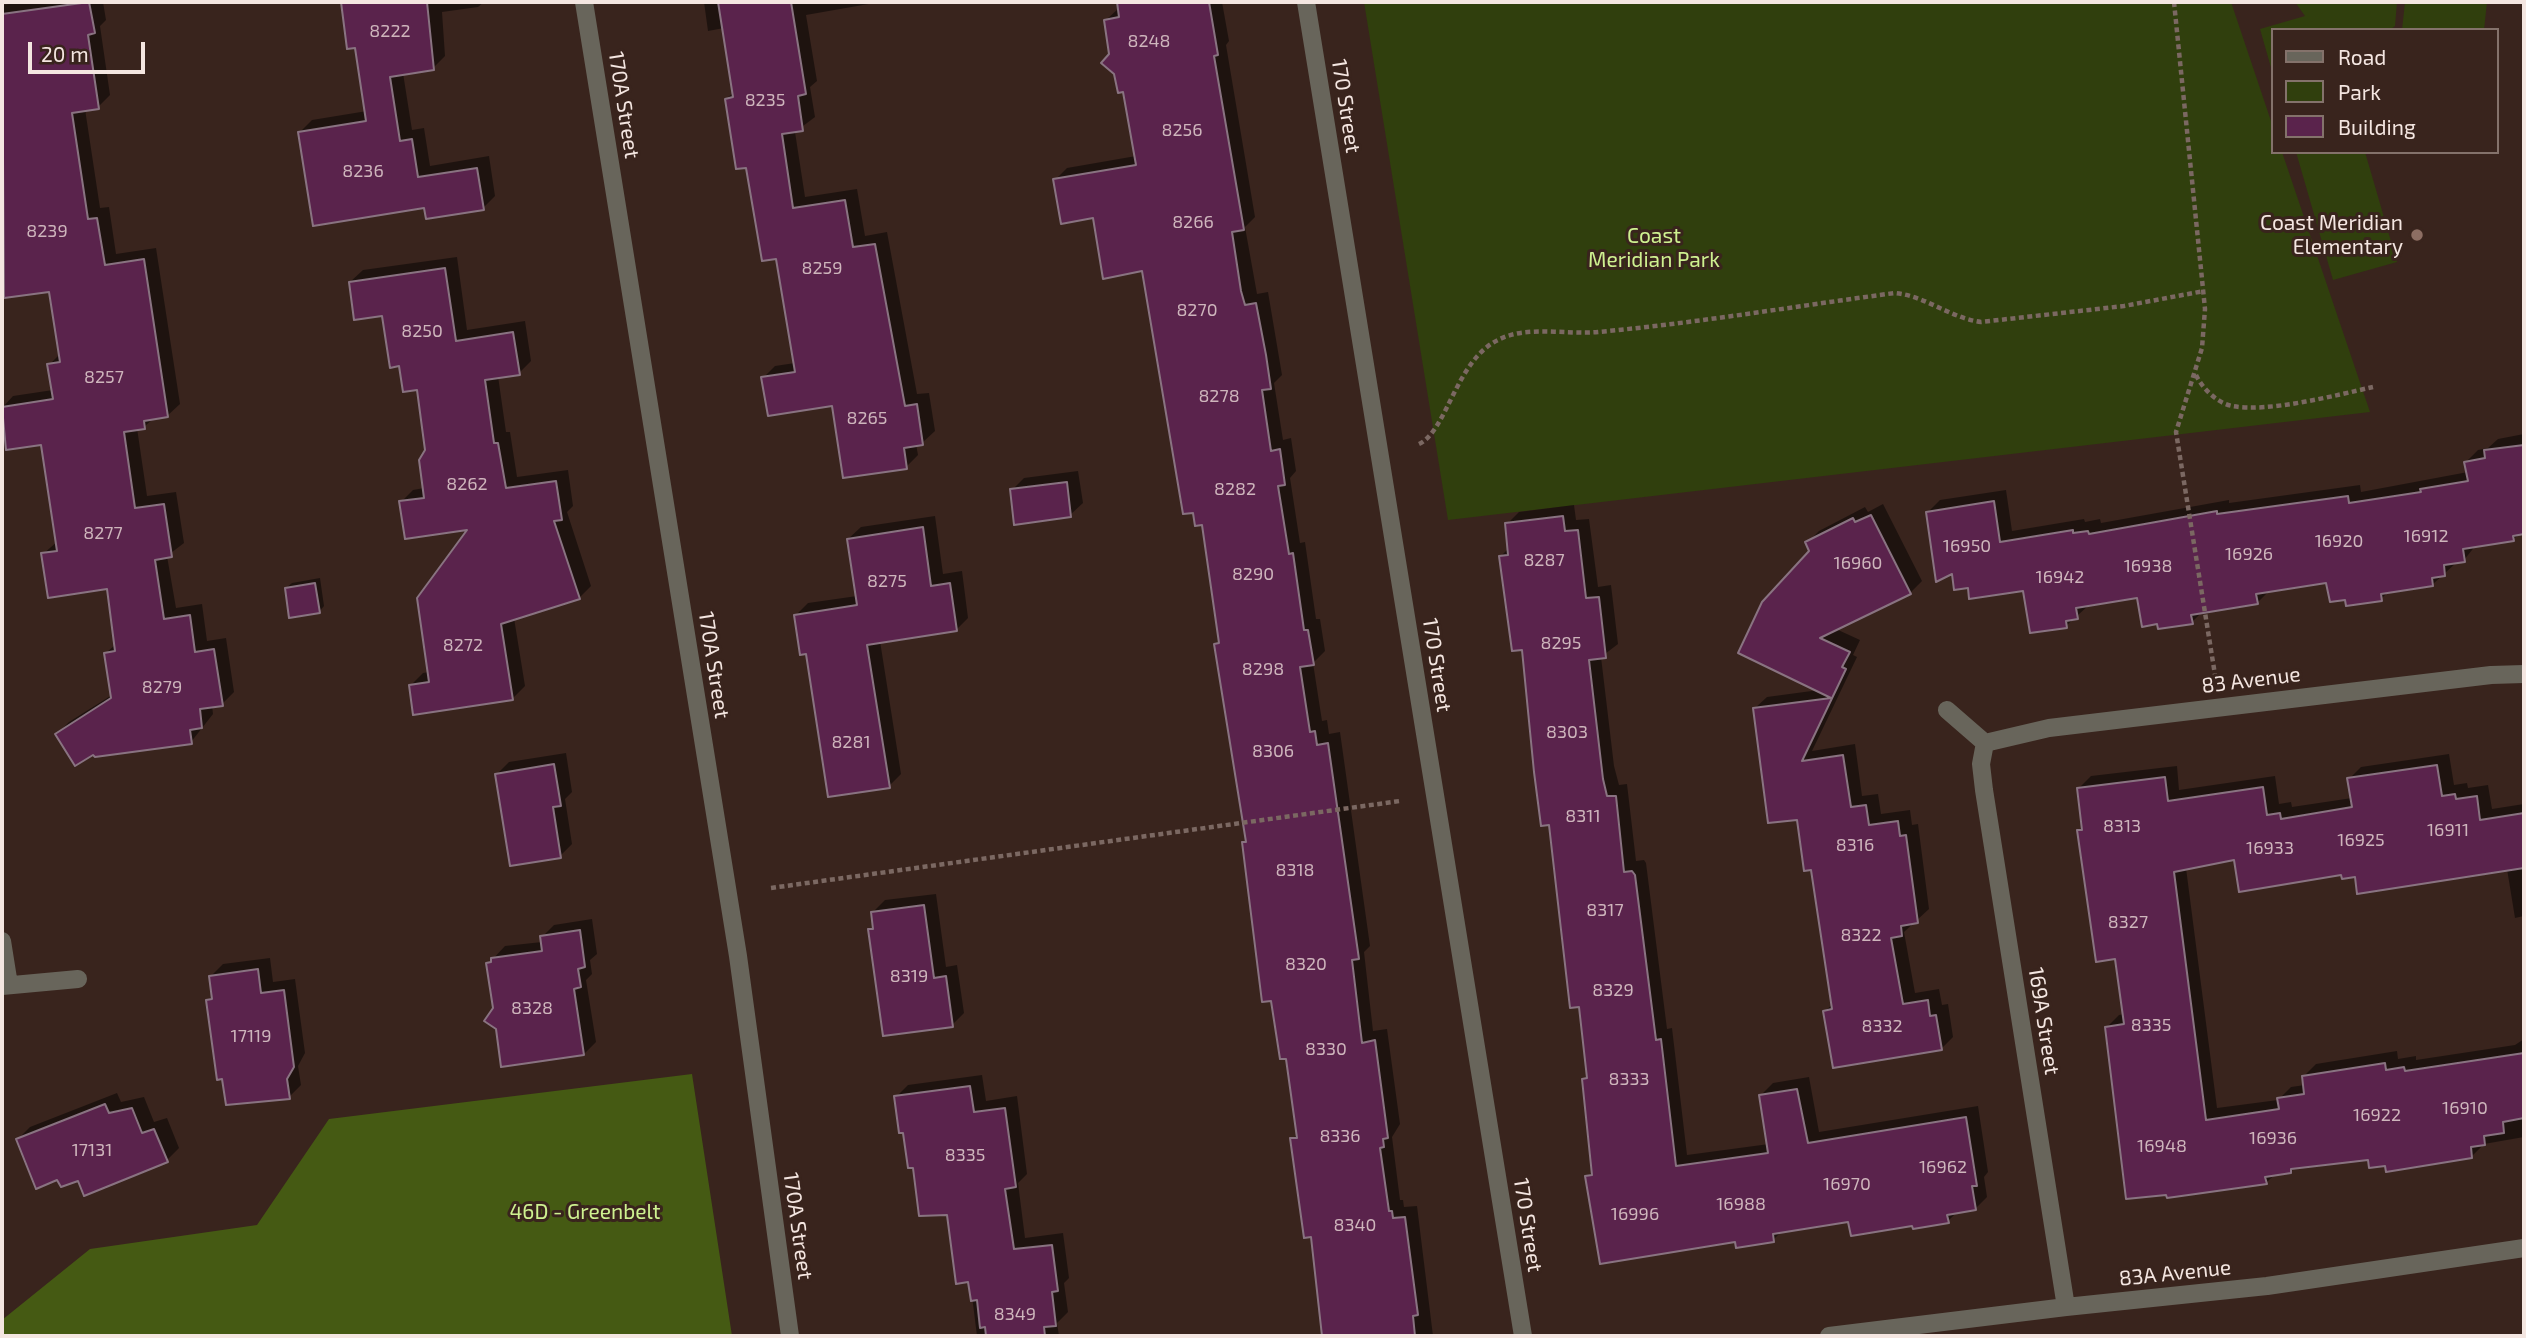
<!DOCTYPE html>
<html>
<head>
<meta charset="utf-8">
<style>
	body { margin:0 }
	#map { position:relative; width:2526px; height:1338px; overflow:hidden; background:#39241d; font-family:"Exo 2",sans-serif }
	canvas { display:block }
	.frame { position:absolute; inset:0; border:4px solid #f4e6e1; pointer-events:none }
	.legend { position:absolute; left:2271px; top:28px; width:228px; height:126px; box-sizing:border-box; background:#39241d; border:2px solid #84726b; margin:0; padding:9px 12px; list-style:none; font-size:21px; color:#f4e6e1 }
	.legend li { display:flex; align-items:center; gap:14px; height:35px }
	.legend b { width:35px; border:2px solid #84726b }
	.scale { position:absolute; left:28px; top:42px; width:117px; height:32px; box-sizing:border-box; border:4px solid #f4e6e1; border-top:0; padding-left:9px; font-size:21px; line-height:24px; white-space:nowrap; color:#f4e6e1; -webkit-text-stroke:5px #39241d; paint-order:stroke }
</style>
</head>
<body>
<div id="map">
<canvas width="2526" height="1338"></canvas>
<div class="frame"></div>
<ul class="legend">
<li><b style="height:9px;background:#68655b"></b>Road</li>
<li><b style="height:19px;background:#303f0d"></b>Park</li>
<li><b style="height:19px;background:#5a234c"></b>Building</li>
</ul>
<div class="scale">20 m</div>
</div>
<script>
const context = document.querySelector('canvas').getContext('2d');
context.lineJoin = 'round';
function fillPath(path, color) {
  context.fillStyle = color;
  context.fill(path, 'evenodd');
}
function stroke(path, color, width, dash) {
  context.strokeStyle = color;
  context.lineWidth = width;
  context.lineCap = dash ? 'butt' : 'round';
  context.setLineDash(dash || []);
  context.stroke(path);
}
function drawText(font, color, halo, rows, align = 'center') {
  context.font = font + ' "Exo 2",sans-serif';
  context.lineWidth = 6;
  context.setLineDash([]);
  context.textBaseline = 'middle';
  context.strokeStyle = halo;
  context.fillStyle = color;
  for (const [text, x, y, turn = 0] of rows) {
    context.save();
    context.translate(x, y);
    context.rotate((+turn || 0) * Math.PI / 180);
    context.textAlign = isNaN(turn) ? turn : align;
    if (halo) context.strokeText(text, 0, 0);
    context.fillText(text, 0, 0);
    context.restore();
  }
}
fillPath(new Path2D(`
	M1364 2H2231L2272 124V152H2282L2370 412 1448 520Z
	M2295 2H2397L2395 26 2390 30H2272V71L2260 29 2305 16Z
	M2405 2H2487L2484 30H2402Z
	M2296 152H2365L2397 262 2333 280Z`), '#303f0d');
fillPath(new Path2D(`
	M692 1074 732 1336H2V1320L90 1249 257 1225 329 1119Z`), '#455a13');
fillPath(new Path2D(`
	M21 2H103L106 20 100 26 110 95 98 107 85 109 100 208 109 207 116 254 156 248 180 404 167 416 154 418 144 427 137 428 147 496 176 492 184 543 167 556 176 608 202 604 207 641 226 638 234 692 222 704 212 705 213 714 191 742 57 734 69 722 112 695 106 653 116 644 108 587 43 554 58 541 43 443 7 448 2 412V408L13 396 53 390 49 365 61 353 51 290 6 296 2 272V5Z
	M342 2H484L478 7 442 12 445 56 433 68 403 73 412 130 424 128 430 166 489 156 495 196 483 208 426 206 300 132 312 120 367 111 356 46 349 47Z
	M704 2H880L806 15 817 81 810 87 815 117 795 132 805 197 857 189 865 236 887 232 917 394 929 393 935 431 922 443 916 444 918 455 906 467 834 404 763 378 775 366 795 363 777 257 726 99 734 92 724 28 708 31Z
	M1118 2H1222L1229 41 1226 45 1255 217 1245 227 1257 294 1268 292 1282 375 1274 383 1283 440 1291 438 1296 471 1290 478 1300 543 1305 542 1316 619H1320L1325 651 1313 663 1322 721 1327 720 1329 734 1340 732 1370 946 1364 952 1373 1031 1387 1029 1400 1124 1392 1137 1400 1200H1403L1404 1207 1417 1206 1433 1336H1330L1292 1139 1299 1133 1288 1057 1244 843 1247 839 1216 644 1221 640 1204 523 1143 269 1095 216 1055 180 1067 168 1136 156 1125 90 1111 54 1106 20 1119 8Z
	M457 257 467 330 525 321 531 361 519 373 498 376 506 432H510L517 477 568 470 573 506 567 512 591 586 579 598 514 618 525 686 513 698 410 686 423 673 429 672 471 528 401 502 413 490 424 488 427 451 418 388 401 364 383 314 350 282 363 270Z
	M2524 434V532L2513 539 2476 545 2464 560 2457 562 2432 585 2389 591 2381 599 2346 598 2328 581 2270 590 2257 603 2203 611 2192 622H2158L2138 596 2089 605 2066 626 2025 589 1969 586 1953 571 1928 512 1940 500 2006 490 2012 531 2084 519 2085 522 2100 519 2101 523 2229 500V503L2360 485 2361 492 2468 472 2466 462 2478 450 2488 448 2498 439Z
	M1078 471 1083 503 1070 515 1012 490 1024 478Z
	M1883 504 1922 581 1910 593 1836 629 1860 640 1853 655 1857 657 1812 751 1855 744 1862 796 1878 794 1881 814 1910 810 1912 825 1918 824 1929 909 1904 932 1915 993 1939 989 1942 1005 1948 1004 1953 1037 1941 1049 1825 1011 1833 1004 1813 868 1798 818 1754 709 1767 697 1819 690 1812 551 1807 543 1819 531 1865 507 1868 512Z
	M1574 505 1576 520 1589 519 1598 587 1611 585 1618 644 1601 657 1614 766 1619 785 1627 784 1636 861 1644 860 1646 863 1667 1029 1672 1028 1687 1155 1769 1144 1761 1095 1773 1083 1809 1077 1819 1132 1978 1106 1988 1172 1984 1177 1987 1197 1975 1209 1957 1212 1948 1221 1914 1224 1850 1220 1782 1231 1773 1240H1736L1587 1177 1593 1171 1584 1079 1588 1075 1580 1005 1524 648 1500 557 1509 548 1507 524 1519 512Z
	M935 516 943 574 962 571 968 618 956 630 880 641 901 774 889 786 808 652 796 615 808 603 857 596 848 539 861 527Z
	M320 578 324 606 319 612 286 588 292 583Z
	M566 753 572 792 565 799 572 844 560 856 497 774 509 762Z
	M2449 754 2454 785 2467 783 2468 788 2488 785 2492 809 2524 804V916L2515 918 2507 869 2356 875 2236 857 2186 868 2217 1108 2278 1100 2291 1087 2305 1085 2304 1076 2316 1064 2397 1051 2398 1059 2416 1056V1060L2515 1045 2524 1039V1137L2484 1144 2472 1156 2386 1164 2369 1158 2295 1167 2291 1172 2275 1174 2266 1183 2107 1027 2119 1015 2124 1014 2117 957 2078 831 2083 826 2079 788 2091 776 2177 766 2179 790 2275 776 2279 804 2291 802 2292 807 2352 798 2349 779 2361 767Z
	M936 894 946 967 957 965 964 1013 952 1025 870 930 874 926 873 912 885 900Z
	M592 919 597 954 590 960 592 974 586 980 596 1042 584 1054 495 1008 488 964 505 946 542 942V937L554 925Z
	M270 958 273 982 295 979 305 1053 298 1066 301 1085 289 1097 208 1000 214 995 211 976 223 964Z
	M982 1075 986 1101 1017 1096 1027 1174 1018 1183 1025 1238 1063 1233 1069 1278 1064 1283 1068 1312 1057 1323 1059 1336H973H977L970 1280 948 1213 927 1216 896 1097 908 1085Z
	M117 1093 121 1102 144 1097 154 1122 167 1118 179 1148 167 1160 79 1179 58 1178 18 1139 30 1127Z`), '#0007');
const building = new Path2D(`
	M89 2 95 33 88 35 99 109 72 113 88 219 97 218 105 265 144 259 168 417 144 421 145 429 124 432 135 508 164 504 172 557 155 560 164 619 190 615 195 652 214 649 223 706 200 709 202 728 190 730 192 744 95 757 93 755 75 766 55 734 111 698 104 653 115 651 107 589 48 598 41 553 57 551 41 445 6 450 2 407 53 399 47 364 60 362 49 292 4 298 2 14Z
	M341 2H427L434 70 390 77 400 141 412 139 418 177 477 168 484 210 426 219 424 208 313 226 298 132 366 121 355 48 347 49Z
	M718 2H791L806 94 798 96 803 131 782 134 793 208 845 200 853 247 875 244 905 406 917 404 923 445 904 448 907 469 843 478 832 406 768 416 761 377 795 372 776 259 762 261 746 168 736 169 725 99 733 97Z
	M1117 2H1209L1218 55 1214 56 1244 230 1232 232 1241 291 1245 305 1256 303 1266 355 1271 389 1262 390 1271 451 1280 449 1285 485 1278 486 1289 554 1293 553 1304 630H1308L1314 665 1300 667 1310 732 1315 731 1317 745 1328 743 1359 959 1352 960 1362 1043 1375 1040 1388 1138 1383 1139 1384 1147 1380 1148 1389 1211H1392L1393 1218 1405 1217 1418 1315 1413 1316 1415 1336H1322L1311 1237 1304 1238 1290 1138H1297L1286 1059H1280L1271 1001 1262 1002 1242 842H1246L1214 644 1219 643 1202 525 1195 526 1193 513 1183 514 1142 271 1103 279 1093 218 1061 224 1053 179 1136 165 1123 92 1118 93 1114 74 1101 63 1109 54 1104 20 1119 17Z
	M445 268 456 341 513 332 520 375 485 380 494 443H498L506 488 556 481 562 520 554 521 580 599 501 624 513 700 413 715 409 685 429 682 417 598 467 530 405 539 399 501 424 498 419 460 425 450 417 390 403 392 399 366 390 368 382 316 354 320 349 282Z
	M2524 445V534L2513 536 2514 541 2463 549 2465 562 2444 565 2445 576 2432 578 2433 586 2381 594 2382 601 2346 606 2345 600 2330 602 2326 583 2256 594 2258 604 2191 615 2193 624 2158 629 2157 624 2142 627 2137 598 2076 608 2078 619 2066 621 2067 628 2030 633 2023 591 1969 599 1968 588 1954 590 1952 574 1936 582 1926 512 1994 501 2000 542 2073 530V533L2088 531 2089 534 2217 511V514L2348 496 2349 503 2421 492 2420 489 2468 481 2464 462 2485 458 2484 450Z
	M1067 482 1071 517 1014 525 1010 489Z
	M1871 515 1911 594 1820 638 1850 652 1842 667 1846 669 1802 761 1843 755 1851 807 1866 805 1869 825 1898 821 1900 836 1906 835 1918 923 1901 926 1902 936 1891 938 1903 1004 1928 1000 1930 1016 1936 1015 1942 1050 1833 1068 1823 1011 1832 1009 1811 870 1804 871 1797 820 1768 823 1753 708 1831 698 1738 653 1762 602 1809 551 1805 542 1853 518 1855 522Z
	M1563 516 1565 531 1578 530 1586 598 1599 597 1606 658 1589 660 1603 779 1607 796H1616L1624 872 1632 871 1635 875 1656 1040 1661 1039 1676 1166 1768 1153 1759 1095 1797 1089 1808 1143 1966 1117 1977 1186H1972L1976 1210 1947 1215 1949 1223 1913 1229 1912 1226 1851 1236 1848 1222 1773 1234 1774 1242 1736 1248 1735 1242 1600 1264 1585 1176 1592 1175 1582 1079 1587 1078 1579 1007 1570 1008 1549 825 1541 826 1534 772 1522 650 1512 651 1499 556 1508 555 1505 523Z
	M923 527 931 586 950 583 957 631 867 645 890 788 828 797 806 654 800 655 794 615 857 605 847 539Z
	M315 583 320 613 289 618 285 588Z
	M554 764 561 806 553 807 561 858 510 866 495 774Z
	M2437 765 2442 796 2455 794 2456 799 2477 796 2480 820 2524 813V868L2357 894 2355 877 2342 879 2341 875 2239 892 2234 860 2174 872 2206 1120 2279 1109 2277 1098 2304 1094 2302 1076 2385 1063 2386 1070 2404 1067 2405 1071 2524 1053V1118L2503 1122 2504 1133 2484 1136 2485 1145 2471 1147 2472 1158 2386 1172 2385 1166 2369 1168 2368 1160 2291 1169V1173L2265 1177 2267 1184 2167 1198 2166 1195 2126 1199 2105 1027 2124 1024 2115 959 2096 962 2077 830H2082L2077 788 2165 777 2168 801 2263 787 2267 815 2280 813 2281 819 2352 807 2347 778Z
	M924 905 934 978 946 976 953 1027 883 1036 868 929H873L871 912Z
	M580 930 585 967 578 969 581 987 574 989 584 1055 501 1067 496 1029 484 1021 493 1008 486 963 491 962V958L542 951 540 936Z
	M258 969 261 993 284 990 294 1067 287 1079 290 1099 226 1105 222 1079 217 1080 206 1000 212 999 209 976Z
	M970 1086 974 1112 1005 1108 1016 1187 1005 1189 1014 1249 1052 1245 1058 1291 1052 1292 1056 1326 1044 1327 1045 1336H986L985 1327 980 1328 977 1300 971 1301 968 1282 956 1284 947 1215 919 1216 913 1168H908L903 1133H899L894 1096Z
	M105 1104 109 1113 132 1108 142 1133 154 1129 168 1162 84 1196 78 1181 61 1187 57 1180 36 1189 16 1139Z`);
fillPath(building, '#5a234c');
stroke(building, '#897381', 2);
stroke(new Path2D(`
	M2174 2 2205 309 2202 348 2176 432 2216 681
	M2196 375C2202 388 2217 403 2232 406 2268 413 2337 395 2373 387
	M1419 444C1447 431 1456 360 1498 340 1526 325 1567 335 1598 332 1697 323 1796 306 1895 293 1926 296 1950 318 1981 322L2124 306 2204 291
	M771 888 1400 801`), '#7b6862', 4.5, [5, 3.5]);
stroke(new Path2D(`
	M584 2 738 956 790 1336
	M1306 2 1523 1336
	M1947 710 1985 743
	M1985 743 1981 764 1984 790 2066 1307
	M1985 743 2049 728 2491 675 2524 674
	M2 941 9 985
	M2 986 78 979
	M1829 1336 2066 1307 2267 1286 2524 1248`), '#68655b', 18);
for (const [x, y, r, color] of [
	[2417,235,7,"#8d6e63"]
]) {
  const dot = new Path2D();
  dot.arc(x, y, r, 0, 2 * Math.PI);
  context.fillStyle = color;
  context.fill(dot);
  stroke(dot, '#39241d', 2.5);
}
drawText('18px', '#ceb5bc', null, [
	["8222",390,31],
	["8248",1149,41],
	["8235",765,100],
	["8256",1182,130],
	["8236",363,171],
	["8266",1193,222],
	["8239",47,231],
	["8259",822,268],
	["8270",1197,310],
	["8250",422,331],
	["8257",104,377],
	["8278",1219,396],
	["8265",867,418],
	["8262",467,484],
	["8282",1235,489],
	["8277",103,533],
	["16912",2426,536],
	["16920",2339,541],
	["16950",1967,546],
	["16926",2249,554],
	["8287",1544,560],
	["16960",1858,563],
	["16938",2148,566],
	["8290",1253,574],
	["16942",2060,577],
	["8275",887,581],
	["8295",1561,643],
	["8272",463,645],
	["8298",1263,669],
	["8279",162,687],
	["8303",1567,732],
	["8281",851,742],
	["8306",1273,751],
	["8311",1583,816],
	["8313",2122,826],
	["16911",2448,830],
	["16925",2361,840],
	["8316",1855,845],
	["16933",2270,848],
	["8318",1295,870],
	["8317",1605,910],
	["8327",2128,922],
	["8322",1861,935],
	["8320",1306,964],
	["8319",909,976],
	["8329",1613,990],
	["8328",532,1008],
	["8335",2151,1025],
	["8332",1882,1026],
	["17119",251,1036],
	["8330",1326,1049],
	["8333",1629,1079],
	["16910",2465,1108],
	["16922",2377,1115],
	["8336",1340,1136],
	["16936",2273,1138],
	["16948",2162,1146],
	["17131",92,1150],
	["8335",965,1155],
	["16962",1943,1167],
	["16970",1847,1184],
	["16988",1741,1204],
	["16996",1635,1214],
	["8340",1355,1225],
	["8349",1015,1314]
]);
drawText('21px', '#f4e6e1', '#39241d', [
	["170A Street",624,105,81],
	["170 Street",1346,106,81],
	["170A Street",714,665,81],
	["170 Street",1437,665,81],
	["83 Avenue",2251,680,-7],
	["169A Street",2044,1021,81],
	["170 Street",1528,1225,81],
	["170A Street",798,1226,82],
	["83A Avenue",2175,1273,-6]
]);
drawText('21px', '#f4e6e1', '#39241d', [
	["Coast Meridian",2403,223],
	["Elementary",2403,247]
], 'right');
drawText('21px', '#cef190', '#39241d', [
	["Coast",1654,236],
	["Meridian Park",1654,260],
	["46D - Greenbelt",585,1212]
]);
</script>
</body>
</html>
